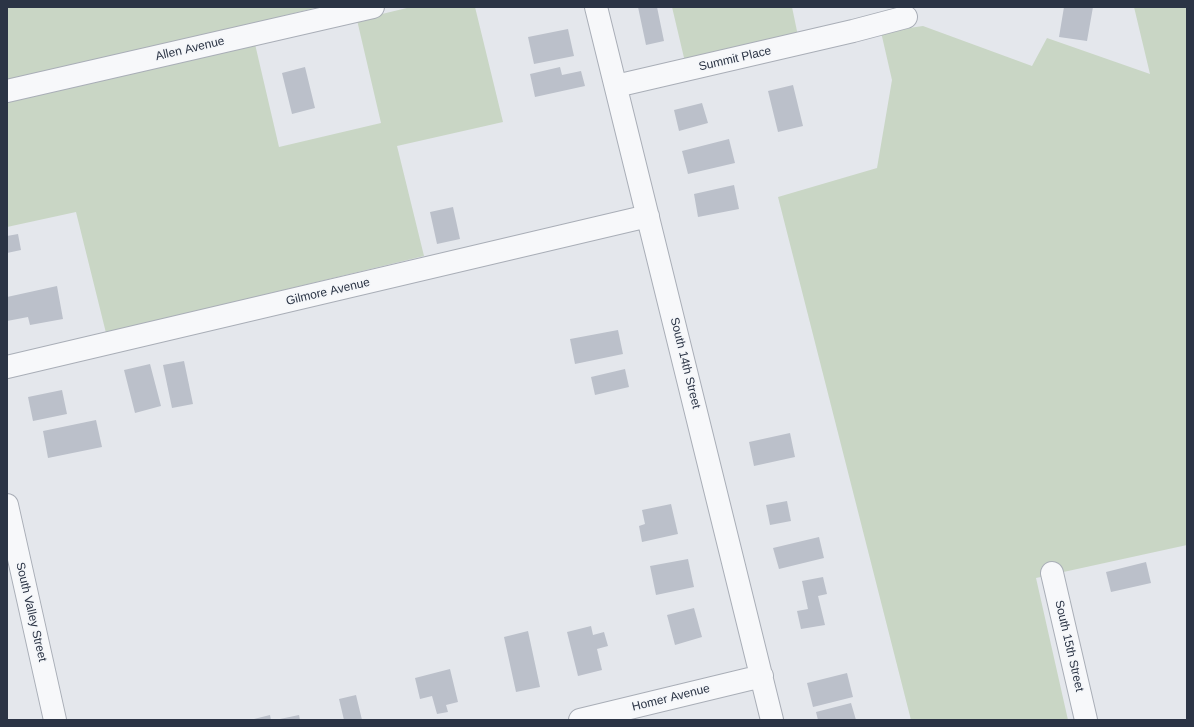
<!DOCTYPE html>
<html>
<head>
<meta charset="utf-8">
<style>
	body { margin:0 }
	#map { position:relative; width:1194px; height:727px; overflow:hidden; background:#e4e7ec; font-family:Helvetica,sans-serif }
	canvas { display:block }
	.frame { position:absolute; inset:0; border:8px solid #2b3445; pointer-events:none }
</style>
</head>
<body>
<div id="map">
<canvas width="1194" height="727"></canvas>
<div class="frame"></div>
</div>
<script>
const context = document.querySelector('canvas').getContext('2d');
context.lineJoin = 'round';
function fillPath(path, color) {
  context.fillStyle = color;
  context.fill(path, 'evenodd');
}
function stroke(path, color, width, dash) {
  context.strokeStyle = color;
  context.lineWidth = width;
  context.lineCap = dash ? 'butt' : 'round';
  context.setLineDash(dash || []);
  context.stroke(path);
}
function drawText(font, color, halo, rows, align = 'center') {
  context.font = font + ' Helvetica,sans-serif';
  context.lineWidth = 3;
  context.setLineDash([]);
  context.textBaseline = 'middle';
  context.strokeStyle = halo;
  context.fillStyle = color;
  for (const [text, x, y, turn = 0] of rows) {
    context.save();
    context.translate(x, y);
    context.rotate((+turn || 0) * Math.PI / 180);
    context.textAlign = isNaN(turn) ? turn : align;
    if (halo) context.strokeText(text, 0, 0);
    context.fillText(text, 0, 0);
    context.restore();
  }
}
fillPath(new Path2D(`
	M7 7H319L254 23 255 44 279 147 381 123 357 20 411 7H475L503 122 397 146 424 256 106 333 76 212 7 227Z
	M672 7H792L798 36 685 62Z
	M1134 7H1187V545L1036 578 1068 720H911L778 197 877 168 892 80 881 32 923 26 1032 66 1047 38 1150 74Z`), '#c9d6c5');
fillPath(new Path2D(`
	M638 7H657L664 41 646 45Z
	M1064 7H1093L1087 41 1059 37Z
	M568 29 574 56 534 64 528 37Z
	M305 67 315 108 292 114 282 73Z
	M560 67 562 75 581 71 585 86 535 97 530 74Z
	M793 85 803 126 778 132 768 91Z
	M702 103 708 123 679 131 674 110Z
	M729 139 735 163 688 174 682 151Z
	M734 185 739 209 698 217 694 194Z
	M453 207 460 239 437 244 430 212Z
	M18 234 21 250 7 253V236Z
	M57 286 63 319 30 325 28 317 7 321V297Z
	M618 330 623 354 575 364 570 339Z
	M184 361 193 404 172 408 163 365Z
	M150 364 161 406 135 413 124 370Z
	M625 369 629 387 595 395 591 377Z
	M62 390 67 414 33 421 28 397Z
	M96 420 102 447 48 458 43 431Z
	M790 433 795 457 754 466 749 442Z
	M787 501 791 521 770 525 766 505Z
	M671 504 678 534 642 542 639 526 645 524 642 510Z
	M819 537 824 558 779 569 773 548Z
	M688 559 694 587 656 595 650 566Z
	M1146 562 1151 583 1111 592 1106 572Z
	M823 577 827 594 818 596 825 625 801 629 797 611 808 609 802 581Z
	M694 608 702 637 675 645 667 615Z
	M591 626 593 635 604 632 608 646 597 649 602 670 578 676 567 632Z
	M528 631 540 687 516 692 504 637Z
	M450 669 458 702 446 705 448 712 437 714 432 696 420 699 415 678Z
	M847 673 853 697 813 707 807 683Z
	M356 695 362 720H344L339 699Z
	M851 703 856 720H818L816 712Z
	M270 715 271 720H254V719Z
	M299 715 300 720H280V719Z`), '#bbc0ca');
const minor = new Path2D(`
	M596 7 772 720
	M616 86 853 31 906 17
	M7 91 373 7
	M7 367 648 216
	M7 505 55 720
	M1052 573 1086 720
	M580 720 762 676`);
stroke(minor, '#a9aeb7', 24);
stroke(minor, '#f7f8fa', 22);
drawText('12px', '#2b3445', '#f4f6f9', [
	["Allen Avenue",190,49,-13],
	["Summit Place",735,59,-13],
	["Gilmore Avenue",328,292,-13],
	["South 14th Street",685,363,76],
	["South Valley Street",31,612,77],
	["South 15th Street",1069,646,77],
	["Homer Avenue",671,698,-14]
]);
</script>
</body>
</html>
